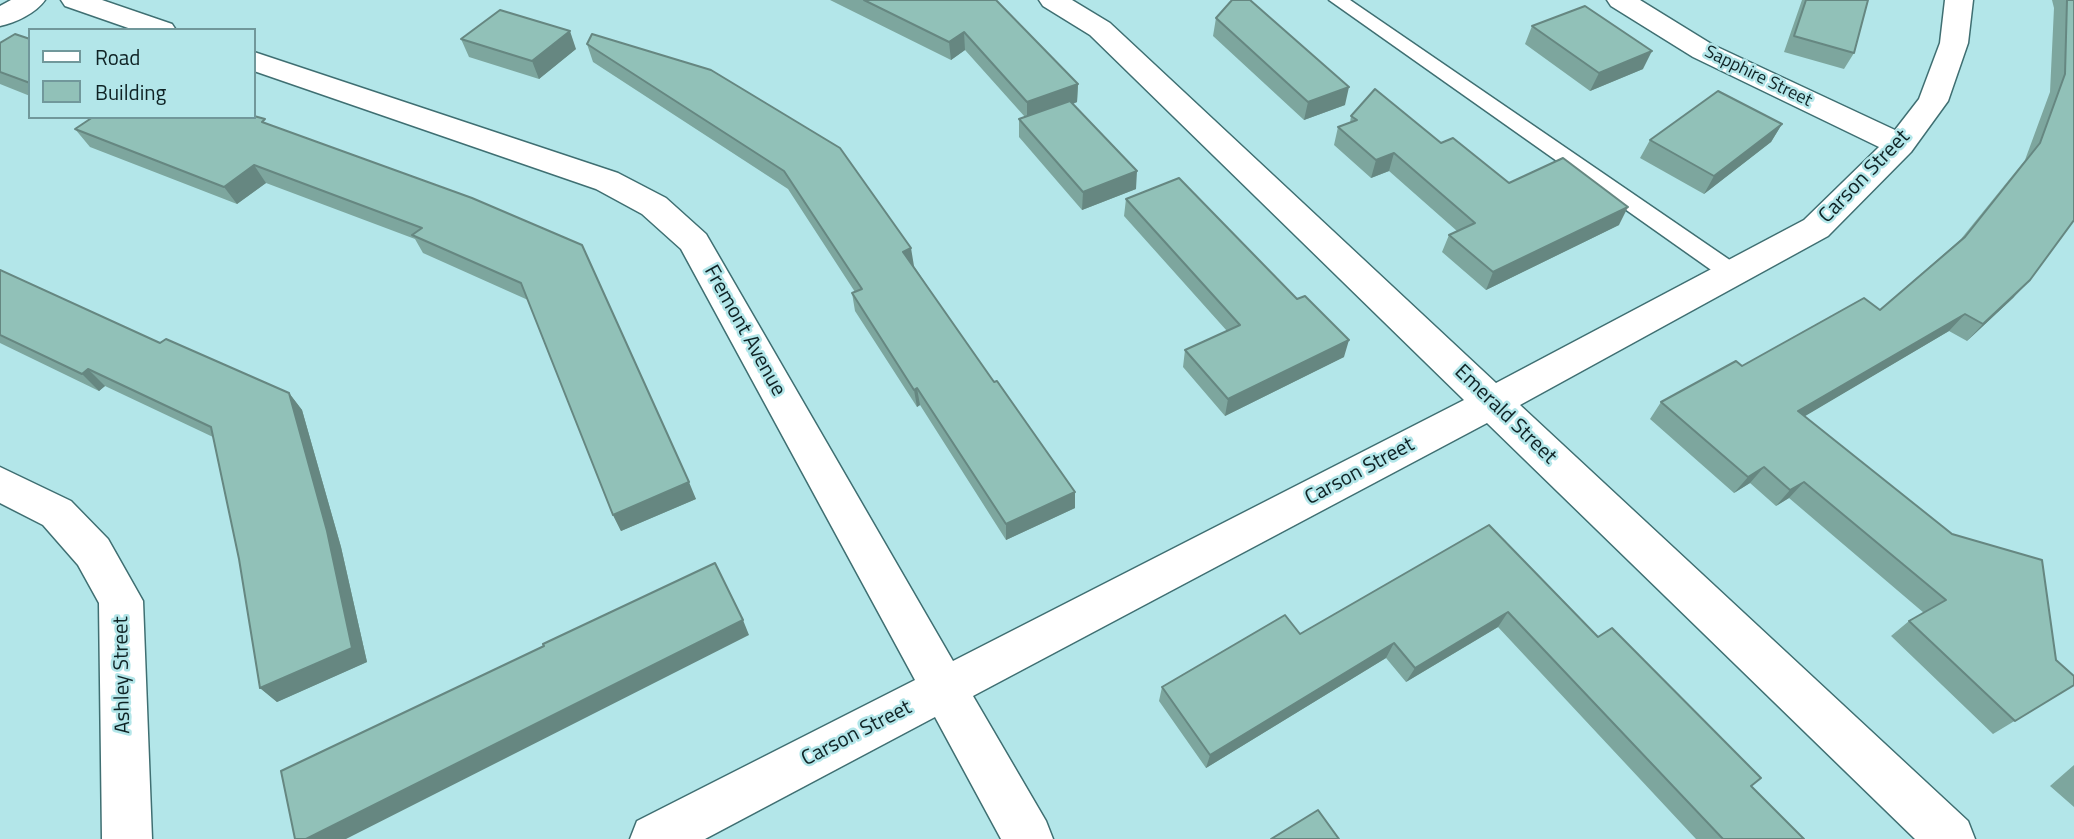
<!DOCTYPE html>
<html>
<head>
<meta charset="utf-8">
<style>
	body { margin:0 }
	#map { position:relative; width:2074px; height:839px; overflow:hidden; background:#b3e6e9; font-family:"Titillium Web",sans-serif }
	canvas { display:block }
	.legend { position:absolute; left:28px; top:28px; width:228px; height:91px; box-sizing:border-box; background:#b3e6e9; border:2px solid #71989b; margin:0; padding:9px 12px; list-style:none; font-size:21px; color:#0f2325 }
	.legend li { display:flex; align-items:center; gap:14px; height:35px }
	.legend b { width:35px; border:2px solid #71989b }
</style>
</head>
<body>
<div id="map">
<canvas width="2074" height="839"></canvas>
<ul class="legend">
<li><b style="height:9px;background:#fff"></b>Road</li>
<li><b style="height:19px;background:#91c1b8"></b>Building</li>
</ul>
</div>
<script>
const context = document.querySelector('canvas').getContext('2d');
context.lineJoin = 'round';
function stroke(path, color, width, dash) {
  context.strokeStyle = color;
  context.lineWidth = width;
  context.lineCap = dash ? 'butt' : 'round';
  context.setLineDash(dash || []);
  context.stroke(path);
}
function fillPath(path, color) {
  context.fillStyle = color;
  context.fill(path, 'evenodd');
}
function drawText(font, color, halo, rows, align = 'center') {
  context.font = font + ' "Titillium Web",sans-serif';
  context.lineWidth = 5;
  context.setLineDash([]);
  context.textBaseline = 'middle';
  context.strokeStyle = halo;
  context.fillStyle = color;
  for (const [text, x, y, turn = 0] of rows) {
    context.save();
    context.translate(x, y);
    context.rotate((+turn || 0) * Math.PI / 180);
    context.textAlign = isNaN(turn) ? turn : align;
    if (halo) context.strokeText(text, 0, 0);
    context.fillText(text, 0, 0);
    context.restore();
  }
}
const lane = new Path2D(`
	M1329 0H1350L1740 267 1743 273 1740 279 1732 281 1724 279Z`);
const street = new Path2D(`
	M11 0H45C36 13 15 23 0 26V6Z
	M61 0H102L172 24 176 30H134L65 6Z
	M1039 0H1072L1110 23 1496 383 1804 220 1879 147 1693 57 1611 6 1607 0H1640L1713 45 1895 130 1919 99 1940 43 1945 0H1973L1968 43 1948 101 1911 152 1828 236 1520 405 1968 821 1975 839H1915L1487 423 973 696 1046 821 1053 839H1001L935 717 705 839H630L637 821 915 680 681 249 642 214 596 189 254 71V52L618 173 666 198 706 234 953 661 1464 400 1090 35 1043 6Z
	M0 467 71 501 108 539 143 601 152 839H102L99 603 78 565 43 525 0 503Z`);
stroke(lane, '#3f6f72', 3);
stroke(street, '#3f6f72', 3);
fillPath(lane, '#fff');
fillPath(street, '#fff');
fillPath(new Path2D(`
	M830 0H996L1078 84 1077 102 1073 104 1136 189 1082 210 1019 137V119L1025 117 965 50 951 60Z
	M1802 0H1868L1854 53 1844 69 1784 52Z
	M2052 0H2074V220L2013 298 1967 341 1949 331 1804 416 2056 660 2074 685 1993 734 1891 636 1909 621 1924 613 1789 498 1776 506 1750 483 1734 493 1650 419 1661 402 1742 366 1880 310 1961 239 2025 160 2050 92 2054 8Z
	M1216 18 1345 105 1304 120 1213 36Z
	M1532 26 1643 69 1590 91 1525 44Z
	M30 39V96L0 84V43Z
	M461 39 576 49 539 79 469 57Z
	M587 44 711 70 914 266 1075 508 1006 540 920 405 917 407 855 311 852 293 855 292 788 189 593 62Z
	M1351 116 1441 143 1509 183 1619 225 1486 290 1442 252 1449 235 1457 231 1389 171 1371 178 1334 145 1338 127 1350 123Z
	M87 117H254L268 124 472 198 696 499 621 531 613 515 528 300 423 253 415 239 266 183 237 204 90 147 75 129 91 119Z
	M1782 124 1771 142 1704 194 1640 158 1650 140Z
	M1126 199 1344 357 1225 416 1183 367 1185 350 1227 331 1124 216Z
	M0 270 160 343 289 393 302 410 341 547 367 662 277 702 260 688 239 559 213 437 105 386 99 391 0 343Z
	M1489 525 1598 637 1804 839H1696L1498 627 1406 682 1386 658 1206 768 1159 701 1162 687 1300 634Z
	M2074 765V807L2050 786Z`), '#7da69e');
fillPath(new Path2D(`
	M570 31 576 49 539 79 532 61Z
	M964 32 965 50 951 60 949 42Z
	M1652 51 1643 69 1590 91 1599 73Z
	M1078 84 1077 102 1027 120V102Z
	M1349 87 1345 105 1304 120 1308 102Z
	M1782 124 1771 142 1704 194 1714 176Z
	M1394 153 1389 171 1371 178 1376 160Z
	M254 165 266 183 237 204 224 187Z
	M1137 171 1136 189 1082 210 1083 192Z
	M1628 207 1619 225 1486 290 1493 272Z
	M911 248 914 266 905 269 903 252Z
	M2030 280 2013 298 1967 341 1983 324Z
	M1965 314 1949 331 1785 428 1798 411Z
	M1349 340 1344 357 1225 416 1228 399Z
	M88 369 105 386 99 391 82 374Z
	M917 388 920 405 917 407 914 390Z
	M289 393 302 410 341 547 367 662 277 702 260 688Z
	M1764 467 1750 483 1734 493 1748 477Z
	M689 482 696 499 621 531 613 515Z
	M1804 482 1789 498 1776 506 1790 490Z
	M1075 492V508L1006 540V524Z
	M1508 612 1498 627 1406 682 1415 668Z
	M743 620 749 635 346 839H306Z
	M1394 643 1386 658 1206 768 1210 755Z`), '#668781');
const building = new Path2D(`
	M864 0H996L1078 84 1027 102 964 32 949 42Z
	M1232 0H1250L1349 87 1308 102 1216 18Z
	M1806 0H1868L1854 53 1794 36Z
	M2067 0H2074V220L2030 280 1983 324 1965 314 1798 411 1952 534 2042 560 2056 660 2074 676V685L2015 721 1909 621 1946 600 1804 482 1790 490 1764 467 1748 477 1661 402 1736 361 1742 366 1864 298 1880 310 1965 237 2040 143 2065 74Z
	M1585 6 1652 51 1599 73 1532 26Z
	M500 10 570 31 532 61 461 39Z
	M15 34 30 39V83L0 72V43Z
	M592 34 711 70 840 148 911 248 903 252 994 382 997 381 1075 492 1006 524 917 388 914 390 852 293 862 289 784 171 587 44Z
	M1375 89 1441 143 1453 138 1509 183 1563 158 1628 207 1493 272 1449 235 1475 223 1394 153 1376 160 1338 127 1357 120 1351 116Z
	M1718 91 1782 124 1714 176 1650 140Z
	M1070 101 1137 171 1083 192 1019 119Z
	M254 116 265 119 262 122 472 198 582 245 689 482 613 515 521 283 412 235 422 228 254 165 224 187 75 129 93 117H254Z
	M1179 178 1297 299 1305 296 1349 340 1228 399 1185 350 1240 325 1126 199Z
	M0 270 160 343 166 339 289 393 327 531 352 648 260 688 239 559 211 427 88 369 82 374 0 335Z
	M1489 525 1598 637 1612 628 1761 778 1751 786 1804 839H1723L1508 612 1415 668 1394 643 1210 755 1162 687 1285 615 1300 634Z
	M715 563 743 620 306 839H295L281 771 544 646 543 644Z
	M1318 810 1339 839H1271Z`);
fillPath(building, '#91c1b8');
stroke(building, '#668781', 2);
drawText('18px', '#0f2325', '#b3e6e9', [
	["Sapphire Street",1758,77,26]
]);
drawText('21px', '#0f2325', '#b3e6e9', [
	["Carson Street",1865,177,-46],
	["Fremont Avenue",744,331,61],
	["Emerald Street",1505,415,44],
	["Carson Street",1360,472,-28],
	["Ashley Street",123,675,-91],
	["Carson Street",857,734,-27]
]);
</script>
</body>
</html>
